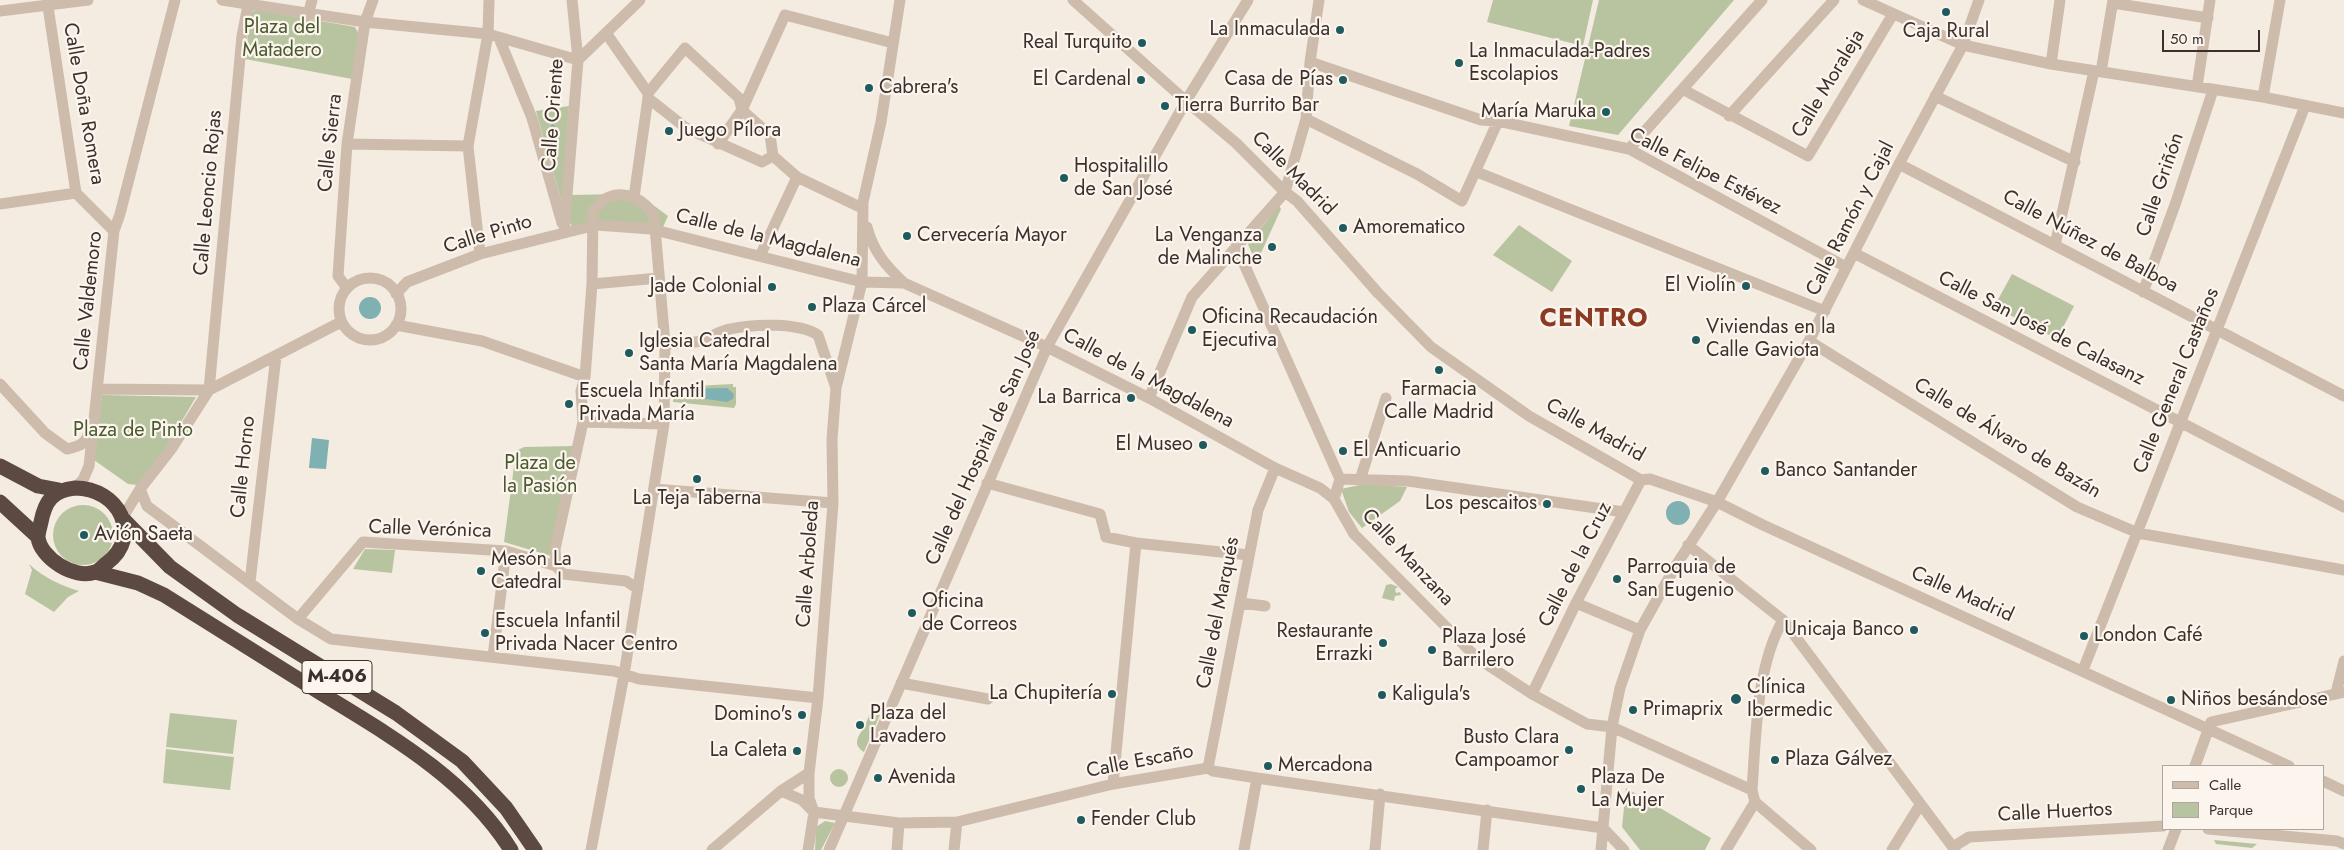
<!DOCTYPE html>
<html>
<head>
<meta charset="utf-8">
<style>
	body { margin:0 }
	#map { position:relative; width:2344px; height:850px; overflow:hidden; background:#f4ebe1; font-family:Jost,sans-serif }
	canvas { display:block }
	.legend { position:absolute; left:2162px; top:765px; width:162px; height:65px; box-sizing:border-box; background:#fbf5ee; border:1px solid #aea6a0; margin:0; padding:6px 9px; list-style:none; font-size:15px; color:#3b302b }
	.legend li { display:flex; align-items:center; gap:10px; height:25px }
	.legend b { width:25px; border:1px solid #aea6a0 }
	.scale { position:absolute; left:2162px; top:30px; width:98px; height:22px; box-sizing:border-box; border:2px solid #3b302b; border-top:0; padding-left:6px; font-size:15px; line-height:18px; white-space:nowrap; color:#3b302b; -webkit-text-stroke:4px #fbf5ee; paint-order:stroke }
</style>
</head>
<body>
<div id="map">
<canvas width="2344" height="850"></canvas>
<ul class="legend">
<li><b style="height:6px;background:#cdbbac"></b>Calle</li>
<li><b style="height:14px;background:#b8c4a0"></b>Parque</li>
</ul>
<div class="scale">50 m</div>
</div>
<script>
const context = document.querySelector('canvas').getContext('2d');
context.lineJoin = 'round';
function fillPath(path, color) {
  context.fillStyle = color;
  context.fill(path, 'evenodd');
}
function stroke(path, color, width, dash) {
  context.strokeStyle = color;
  context.lineWidth = width;
  context.lineCap = dash ? 'butt' : 'round';
  context.setLineDash(dash || []);
  context.stroke(path);
}
function drawText(font, color, halo, rows, align = 'center') {
  context.font = font + ' Jost,sans-serif';
  context.lineWidth = 4.5;
  context.setLineDash([]);
  context.textBaseline = 'middle';
  context.strokeStyle = halo;
  context.fillStyle = color;
  for (const [text, x, y, turn = 0] of rows) {
    context.save();
    context.translate(x, y);
    context.rotate((+turn || 0) * Math.PI / 180);
    context.textAlign = isNaN(turn) ? turn : align;
    if (halo) context.strokeText(text, 0, 0);
    context.fillText(text, 0, 0);
    context.restore();
  }
}
fillPath(new Path2D(`
	M1493 0H1593L1583 46 1487 22Z
	M1599 0H1734L1618 135 1569 126Z
	M257 10 355 27 359 34 352 79 245 59 251 12Z
	M569 106 562 203 536 111Z
	M619 194 649 202 668 216 663 227 572 226 569 221 572 195Z
	M1279 206 1281 209 1256 264 1248 244Z
	M1519 225 1572 261 1552 292 1493 255Z
	M2012 274 2074 306 2057 339 1994 307Z
	M733 384V387H736V404L734 408 673 402 674 387Z
	M102 395 196 397 167 446 138 485 128 484 94 460Z
	M574 446 551 556 504 542 516 451 524 447Z
	M1364 484 1407 487 1400 501 1362 528 1349 512 1341 489Z
	M53 535a30 30 0 1 1 60 0a30 30 0 1 1-60 0Z
	M365 549 395 550 392 573 353 569Z
	M29 564C44 578 60 585 79 591L68 597 54 612 25 594 32 570Z
	M1391 584 1398 587 1395 589 1396 593 1400 592 1401 595 1395 596 1394 601 1382 598 1386 585Z
	M170 713 237 720 233 754 166 747Z
	M870 714 880 715 864 752C853 745 857 738 863 729 866 725 867 719 870 714Z
	M166 749 234 757 230 790 163 783Z
	M830 778a9 9 0 1 1 18 0a9 9 0 1 1-18 0Z
	M1626 788 1711 838 1705 850H1640L1622 827Z
	M825 821 835 823 821 850H815L816 827Z
	M2214 840 2257 844 2252 848 2216 844Z`), '#b8c4a0');
fillPath(new Path2D(`
	M552 124 555 126 557 135 556 145 553 146 549 132Z
	M359 308a11 11 0 1 1 22 0a11 11 0 1 1-22 0Z
	M727 388 734 394 733 399 727 402 679 395 680 389Z
	M312 438 329 440 326 469 309 468Z
	M1666 513a12 12 0 1 1 24 0a12 12 0 1 1-24 0Z`), '#7fb0b2');
stroke(new Path2D(`
	M47 0 76 193 114 231
	M222 0 365 22 488 34 578 60 640 0
	M1073 0 1186 101 1236 143 1285 192 1297 201 1378 293 1431 347 1529 416 1641 480 1650 479 1717 502 1763 525 2289 766
	M1863 0 1963 45 2051 64 2263 97 2344 113
	M2113 3 2208 18
	M0 11 88 0
	M308 15 312 0
	M606 33 648 93V98L686 128 762 162 773 156
	M499 38 532 118 562 223
	M1310 62 1481 120 1498 121 1629 149 1846 267
	M2051 64 2060 0
	M2101 72 2113 0
	M2197 87 2210 0
	M1684 90 1808 156 1893 14
	M648 93 685 48 739 98 742 110
	M1935 96 2075 162
	M2263 97 2280 0
	M742 110 770 135 773 156
	M1729 116 1834 0
	M1306 119 1417 174 1462 201 1498 121
	M347 144 468 146
	M718 144 742 110 785 15 893 43
	M1629 149 1762 0
	M773 156 797 177 862 208
	M1899 164 2344 396
	M1477 172 1825 311
	M634 197 648 98
	M0 204 76 193
	M867 227C873 251 886 266 904 283
	M564 232 578 60 572 0
	M2055 245 2094 71
	M1236 246 1340 479 1334 499
	M1854 253 2344 507
	M480 254 468 146 488 34 489 0
	M760 256 797 177
	M339 309a31 31 0 1 1 62 0a31 31 0 1 1-62 0Z
	M592 284 659 278
	M347 288 338 276 347 144 365 22 373 0
	M2143 292 2176 202 2213 90
	M396 294 407 282 480 254 596 225 651 229 862 282 904 283 1047 347 1149 398 1275 468 1320 488 1334 499 1354 534 1477 658 1532 694 1587 724 1612 727 1752 790
	M396 325 482 341 585 377
	M1809 341 2077 507 2138 533 2344 570
	M665 344C676 343 690 344 700 341 710 338 719 331 730 329 753 324 798 322 818 335L836 388
	M0 384 45 433 67 449C81 446 85 444 90 431
	M98 389 209 390 341 322
	M1149 398 1192 297 1285 192 1306 119 1310 62 1319 0
	M583 422 664 424
	M1340 479 1408 481 1624 512
	M1360 480 1386 398
	M987 483 1100 514 1106 537 1136 543 1249 555
	M75 488 83 480 89 466 114 231 120 214 175 0
	M140 489 147 506 298 619 331 639 614 671 639 679 818 698
	M654 489 833 503
	M123 517 140 489 172 448 209 390 242 36 249 0
	M1688 545 1783 620 1955 850
	M556 566 555 549 583 422 581 391 585 377 592 284 593 211C597 207 601 202 605 199 624 188 645 200 654 216L665 344 664 424 624 675 591 850
	M556 566 563 574 626 581 638 589
	M250 582 276 356
	M1241 603 1265 606
	M1576 603 1640 630
	M298 619 363 542 506 551 556 566
	M493 657 506 551
	M2083 670 2305 106
	M901 683 988 699
	M2336 693 2344 661
	M1532 694 1576 603 1641 480
	M2195 766 2211 722 2344 692
	M1208 768 1258 510 1275 468
	M2323 781 2344 791
	M1113 784 1136 543
	M781 791 802 800 814 812 899 823 957 822 1113 784 1208 768 1213 771 1257 778 1603 828 1624 850
	M1755 802 1811 850
	M2208 829 2337 841 2344 844
	M1953 847 1969 837 2163 826
	M712 850 781 791 809 773
	M808 850 814 812 809 798V773L818 698 833 503 832 439 836 388 862 282 863 202 881 122 900 0
	M829 850 1047 347 1186 101 1248 0
	M897 850 899 823
	M954 850 957 822
	M1244 850 1257 778
	M1375 850 1380 794
	M1483 850 1487 810
	M1601 850 1612 727 1620 688 1640 630 1675 567 1717 502 1809 341 1899 164 1963 45 1979 0
	M1726 850 1755 802 1752 790C1756 736 1756 667 1783 620
	M1892 850 1920 805
	M2168 850 2176 829`), '#cdbbac', 11);
stroke(new Path2D(`
	M0 466 38 486 59 490
	M75 488C119 488 143 536 107 563 103 566 99 571 95 572 75 580 40 558 38 537 38 533 40 527 41 522 45 501 53 490 75 488Z
	M0 502 38 537
	M124 520 170 567 237 615 396 713 462 761 506 808 535 850
	M95 572 138 583 164 595C216 628 268 660 319 692 389 735 466 778 511 850`), '#5c4a42', 15);
for (const [x, y, r, color] of [
	[1946,12,5,"#1f5a5e"],
	[1340,30,5,"#1f5a5e"],
	[1142,43,5,"#1f5a5e"],
	[1459,63,5,"#1f5a5e"],
	[1141,80,5,"#1f5a5e"],
	[1343,80,5,"#1f5a5e"],
	[869,88,5,"#1f5a5e"],
	[1165,106,5,"#1f5a5e"],
	[1606,112,5,"#1f5a5e"],
	[669,131,5,"#1f5a5e"],
	[1064,178,5,"#1f5a5e"],
	[1343,228,5,"#1f5a5e"],
	[907,236,5,"#1f5a5e"],
	[1272,247,5,"#1f5a5e"],
	[1746,286,5,"#1f5a5e"],
	[772,287,5,"#1f5a5e"],
	[812,307,5,"#1f5a5e"],
	[1192,330,5,"#1f5a5e"],
	[1696,340,5,"#1f5a5e"],
	[629,353,5,"#1f5a5e"],
	[1439,370,5,"#1f5a5e"],
	[1131,398,5,"#1f5a5e"],
	[569,404,5,"#1f5a5e"],
	[1203,445,5,"#1f5a5e"],
	[1343,451,5,"#1f5a5e"],
	[1765,471,5,"#1f5a5e"],
	[697,479,5,"#1f5a5e"],
	[1547,504,5,"#1f5a5e"],
	[84,535,5,"#1f5a5e"],
	[481,571,5,"#1f5a5e"],
	[1617,579,5,"#1f5a5e"],
	[912,613,5,"#1f5a5e"],
	[1914,630,5,"#1f5a5e"],
	[485,633,5,"#1f5a5e"],
	[2084,636,5,"#1f5a5e"],
	[1383,643,5,"#1f5a5e"],
	[1432,650,5,"#1f5a5e"],
	[1112,694,5,"#1f5a5e"],
	[1382,695,5,"#1f5a5e"],
	[1736,699,6,"#1f5a5e"],
	[2171,700,5,"#1f5a5e"],
	[1633,710,5,"#1f5a5e"],
	[802,715,5,"#1f5a5e"],
	[860,725,5,"#1f5a5e"],
	[1569,750,5,"#1f5a5e"],
	[797,751,5,"#1f5a5e"],
	[1775,760,5,"#1f5a5e"],
	[1268,766,5,"#1f5a5e"],
	[878,778,5,"#1f5a5e"],
	[1581,789,5,"#1f5a5e"],
	[1081,820,5,"#1f5a5e"]
]) {
  const dot = new Path2D();
  dot.arc(x, y, r, 0, 2 * Math.PI);
  context.fillStyle = color;
  context.fill(dot);
  stroke(dot, '#fbf5ee', 2);
}
for (const [x, y, w] of [
	[337,677,70]
]) {
  const box = new Path2D();
  box.roundRect(x - w / 2, y - 16.5, w, 33, 4);
  context.fillStyle = '#fbf5ee';
  context.fill(box);
  stroke(box, '#3b302b', 1);
}
drawText('bold 19px', '#3b302b', null, [
	["M-406",337,677]
]);
drawText('20px', '#4a5a2e', '#fbf5ee', [
	["Plaza del",282,28],
	["Matadero",282,51],
	["Plaza de Pinto",133,431],
	["Plaza de",540,464],
	["la Pasión",540,487]
]);
drawText('20px', '#3b302b', '#fbf5ee', [
	["La Inmaculada",1330,30,"right"],
	["Caja Rural",1946,32,"center"],
	["Real Turquito",1132,43,"right"],
	["La Inmaculada-Padres",1469,52],
	["Escolapios",1469,75],
	["El Cardenal",1131,80,"right"],
	["Casa de Pías",1333,80,"right"],
	["Cabrera's",879,88],
	["Tierra Burrito Bar",1175,106],
	["María Maruka",1596,112,"right"],
	["Juego Pílora",679,131],
	["Hospitalillo",1074,167],
	["de San José",1074,190],
	["Amorematico",1353,228],
	["Cervecería Mayor",917,236],
	["La Venganza",1262,236,"right"],
	["de Malinche",1262,259,"right"],
	["El Violín",1736,286,"right"],
	["Jade Colonial",762,287,"right"],
	["Plaza Cárcel",822,307],
	["Oficina Recaudación",1202,318],
	["Ejecutiva",1202,341],
	["Viviendas en la",1706,328],
	["Calle Gaviota",1706,351],
	["Iglesia Catedral",639,342],
	["Santa María Magdalena",639,365],
	["Farmacia",1439,390,"center"],
	["Calle Madrid",1439,413,"center"],
	["Escuela Infantil",579,392],
	["Privada María",579,415],
	["La Barrica",1121,398,"right"],
	["El Museo",1193,445,"right"],
	["El Anticuario",1353,451],
	["Banco Santander",1775,471],
	["La Teja Taberna",697,499,"center"],
	["Los pescaitos",1537,504,"right"],
	["Avión Saeta",94,535],
	["Mesón La",491,560],
	["Catedral",491,583],
	["Parroquia de",1627,568],
	["San Eugenio",1627,591],
	["Oficina",922,602],
	["de Correos",922,625],
	["Escuela Infantil",495,622],
	["Privada Nacer Centro",495,645],
	["Unicaja Banco",1904,630,"right"],
	["Restaurante",1373,632,"right"],
	["Errazki",1373,655,"right"],
	["London Café",2094,636],
	["Plaza José",1442,638],
	["Barrilero",1442,661],
	["Clínica",1747,688],
	["Ibermedic",1747,711],
	["La Chupitería",1102,694,"right"],
	["Kaligula's",1392,695],
	["Niños besándose",2181,700],
	["Primaprix",1643,710],
	["Plaza del",870,714],
	["Lavadero",870,737],
	["Domino's",792,715,"right"],
	["Busto Clara",1559,738,"right"],
	["Campoamor",1559,761,"right"],
	["La Caleta",787,751,"right"],
	["Plaza Gálvez",1785,760],
	["Mercadona",1278,766],
	["Avenida",888,778],
	["Plaza De",1591,778],
	["La Mujer",1591,801],
	["Fender Club",1091,820]
], 'left');
drawText('20px', '#3b302b', '#fbf5ee', [
	["Calle Moraleja",1829,84,-59],
	["Calle Doña Romera",83,104,80],
	["Calle Oriente",554,115,-86],
	["Calle Sierra",331,143,-84],
	["Calle Felipe Estévez",1705,172,27],
	["Calle Madrid",1293,174,45],
	["Calle Griñón",2161,185,-71],
	["Calle Leoncio Rojas",209,193,-85],
	["Calle Ramón y Cajal",1851,219,-63],
	["Calle Pinto",488,235,-17],
	["Calle de la Magdalena",768,239,14],
	["Calle Núñez de Balboa",2090,242,28],
	["Calle Valdemoro",89,301,-84],
	["Calle San José de Calasanz",2041,329,27],
	["Calle de la Magdalena",1148,379,28],
	["Calle General Castaños",2177,381,-68],
	["Calle Madrid",1595,431,29],
	["Calle de Álvaro de Bazán",2007,439,31],
	["Calle del Hospital de San José",984,448,-66],
	["Calle Horno",244,467,-84],
	["Calle Verónica",430,530,2],
	["Calle Manzana",1407,558,47],
	["Calle Arboleda",809,564,-86],
	["Calle de la Cruz",1576,565,-63],
	["Calle Madrid",1962,595,24],
	["Calle del Marqués",1219,613,-79],
	["Calle Escaño",1140,762,-11],
	["Calle Huertos",2055,813,-3]
]);
context.letterSpacing = '1px';
drawText('bold 25px', '#8c3b22', '#fbf5ee', [
	["CENTRO",1594,320]
]);
context.letterSpacing = '0px';
</script>
</body>
</html>
